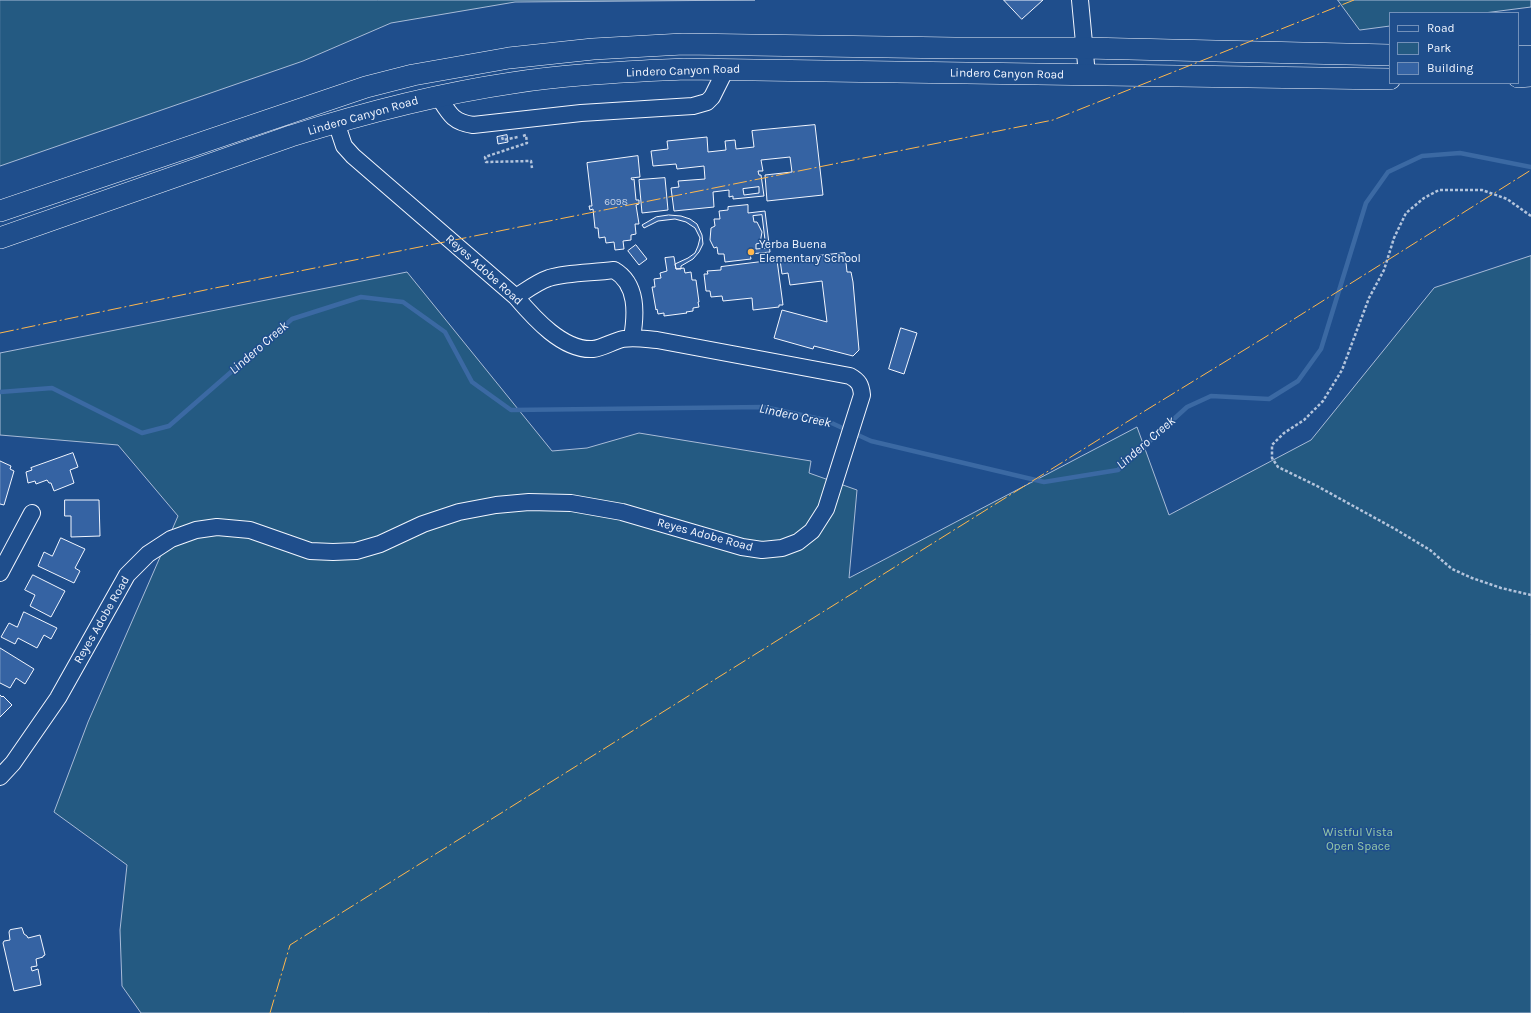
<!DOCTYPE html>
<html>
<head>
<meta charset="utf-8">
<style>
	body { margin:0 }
	#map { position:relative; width:1531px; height:1013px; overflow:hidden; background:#1f4e8c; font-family:Karla,sans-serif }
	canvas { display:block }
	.legend { position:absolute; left:1389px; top:12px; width:130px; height:72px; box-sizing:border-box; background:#1f4e8c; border:1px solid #7391ba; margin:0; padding:5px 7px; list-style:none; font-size:12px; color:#f2f6ff }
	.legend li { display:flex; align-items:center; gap:8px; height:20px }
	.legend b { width:20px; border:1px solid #7391ba }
</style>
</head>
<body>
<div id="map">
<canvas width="1531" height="1013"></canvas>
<ul class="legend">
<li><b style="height:5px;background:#1f4e8c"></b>Road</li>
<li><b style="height:11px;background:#245a82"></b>Park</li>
<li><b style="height:11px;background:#3563a3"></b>Building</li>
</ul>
</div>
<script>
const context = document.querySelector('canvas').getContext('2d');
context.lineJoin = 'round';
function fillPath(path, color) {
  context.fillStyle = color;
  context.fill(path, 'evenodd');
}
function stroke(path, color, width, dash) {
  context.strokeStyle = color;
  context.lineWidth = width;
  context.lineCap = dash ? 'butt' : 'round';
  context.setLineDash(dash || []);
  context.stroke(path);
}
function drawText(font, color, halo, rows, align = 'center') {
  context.font = font + ' Karla,sans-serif';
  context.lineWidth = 3;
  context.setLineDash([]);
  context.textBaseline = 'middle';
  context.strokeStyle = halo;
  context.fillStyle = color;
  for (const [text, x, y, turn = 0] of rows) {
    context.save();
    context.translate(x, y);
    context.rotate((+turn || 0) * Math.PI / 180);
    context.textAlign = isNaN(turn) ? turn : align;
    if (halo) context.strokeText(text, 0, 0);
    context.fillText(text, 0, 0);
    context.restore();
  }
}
const green = new Path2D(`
	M0 0H755L515 2 391 23 303 61 0 166Z
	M1338 0H1531V7L1484 13H1390V26L1360 30Z
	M1531 256V1013H141L122 986 120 930 127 865 54 812 88 722 178 516 118 445 0 435V353L407 272 552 451 587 448 639 433 811 461 809 473 857 490 849 578 1137 427 1169 515 1311 440 1434 288Z`);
fillPath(green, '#245a82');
stroke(green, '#a8bbd7', 1);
stroke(new Path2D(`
	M0 392 52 388 142 433 169 426 292 319 361 297 403 302 445 332 472 382 511 410 764 407 825 420 871 441 1044 482 1118 470 1187 407 1211 396 1269 399 1298 381 1321 349 1366 203 1388 172 1422 156 1460 153 1531 167`), '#3b69a3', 4.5);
const building = new Path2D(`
	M1004 0H1043L1022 19Z
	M815 125 823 195 767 201 765 175 792 172 790 157 761 160 763 171H758L759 175H761L764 196 733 199V196L729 197V190L713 192 714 207 674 211 671 188 679 187 678 181 705 179 704 166 677 169 676 164 653 166 651 151 668 149 667 141 707 137 708 152 726 150 725 141 735 140 736 149 754 147 752 131ZM759 187V193L744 195 743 189Z
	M507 135 508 142 498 144 497 137Z
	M638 156 640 177 631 178 632 180 634 179 636 200H639V204L636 205 639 224H635L636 234 631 235V240L623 241 624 249 615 250 614 242 606 243 605 237 599 238 598 228H595L593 209 590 210 589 206H592L587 163Z
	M665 178 668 210 642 213 639 180Z
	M748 205V213L765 211 770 252 750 254 751 259 725 262 724 254H718L717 247 714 248 710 240 711 228 715 226 714 219H720L719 211 728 210V207ZM762 215 766 248 756 249V244L760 243 762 232 757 222H754L753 216Z
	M669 215 681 216 690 219 697 224 702 235 703 244 699 252 693 259 681 266V269H676L675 264 688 258 695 253 698 246 700 238 695 228 686 222 675 219 658 221 644 228 642 225 656 217Z
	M636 245 647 259 639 265 628 251Z
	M845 253 847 272H851L853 282 859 350 853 356 814 346 813 349 774 338 782 310 827 322 822 281 790 285 788 273 782 274 780 260Z
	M674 257 676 269 684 268 685 273 691 272 692 280H696L699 302H698L699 307 693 308V311L686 312 687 313 664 316V313L658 314 657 309 656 310 652 287H655L654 279 661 278 660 273 667 271 665 258Z
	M777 260 783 305H779V307L753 310 752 298 723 301 722 296 711 297 710 291H706L704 274H708L707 271 721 270V267Z
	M901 328 917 333 904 374 889 369Z
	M73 453 78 467 70 470 74 483 54 491 51 483H49L47 480 36 484 35 481 28 483 26 472 32 470 31 468Z
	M0 461 11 466 10 469 14 471 4 505 0 504Z
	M65 500H99L100 536 71 537V516H65Z
	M61 538 85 549 75 568 80 571 74 583 38 566 44 552 52 556Z
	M33 575 65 591 51 617 30 606 35 595 25 590Z
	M24 612 57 628 51 639 44 635 37 648 18 638 15 644 1 637 9 623 17 627Z
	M0 648 34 669 25 684 16 678 10 688 0 683Z
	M0 695 2 697 3 696 12 705 0 717Z
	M22 928 24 934 27 936 28 938 40 935 45 955 43 956V957L36 959 37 966 31 967 32 971 38 969 41 985 14 991 3 943 4 941 10 940 9 932 10 930Z`);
fillPath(building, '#3563a3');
stroke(building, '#f2f6ff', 1);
const minor = new Path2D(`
	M1080 0 1087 75
	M438 96C449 113 452 122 473 125L581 113 693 106 707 102 712 97 726 69
	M516 297C527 290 537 282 549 278 569 272 593 273 614 270 638 284 636 314 632 338
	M0 573 32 513
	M0 777 13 763 58 698 127 575 148 554 171 539 196 530 217 527 250 530 310 551 333 552 356 551 380 544 423 524 459 512 496 505 529 502 571 503 622 512 742 547 762 550 782 548 798 542 812 531 826 509 862 395C861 385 859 381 850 376L657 340C645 339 634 337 623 339 613 341 603 348 593 349 563 351 534 318 516 297L353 156 344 146 336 122`);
const major = new Path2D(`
	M1518 56H1531
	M1518 77 1531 76
	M0 211 366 87 413 75 509 58 593 49 683 44 955 48H1085L1390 55
	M0 238 291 136C364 113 437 94 512 83 568 74 626 72 684 69L1390 79`);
stroke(minor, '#f2f6ff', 18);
stroke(major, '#f2f6ff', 22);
stroke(new Path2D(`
	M523 136 526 135 527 143 485 157 486 162 531 161 532 168
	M502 137 503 140 518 137
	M1531 216 1507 199 1482 190H1439L1424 198 1406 213 1394 238 1384 270 1369 298 1342 370 1323 401 1304 420 1284 433 1272 445V458L1278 467 1317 486 1395 529 1430 550 1452 569 1472 578 1501 588 1531 595`), '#b3c4dc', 2.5, [3, 2]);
stroke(minor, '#1f4e8c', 16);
stroke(major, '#1f4e8c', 21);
stroke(new Path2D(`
	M0 333 210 289 1053 120 1354 0
	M270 1013 290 945 1130 420 1267 336 1531 170`), '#ffb74d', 1, [14, 3, 2, 3]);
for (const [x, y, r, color] of [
	[751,252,4,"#ffb74d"]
]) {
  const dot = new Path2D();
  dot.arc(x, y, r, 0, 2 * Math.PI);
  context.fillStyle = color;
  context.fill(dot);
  stroke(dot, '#1f4e8c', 1.5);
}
drawText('10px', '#c3d1e8', null, [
	["6098",616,202]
]);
drawText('12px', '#f2f6ff', '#1f4e8c', [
	["Lindero Canyon Road",683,71,-2],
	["Lindero Canyon Road",1007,74,1],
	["Lindero Canyon Road",363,116,-16],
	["Reyes Adobe Road",484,270,42],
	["Reyes Adobe Road",705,535,15],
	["Reyes Adobe Road",102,620,-60]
]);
drawText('12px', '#f2f6ff', '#1f4e8c', [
	["Yerba Buena",759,245],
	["Elementary School",759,259]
], 'left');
drawText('12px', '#97c8a6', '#1f4e8c', [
	["Wistful Vista",1358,833],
	["Open Space",1358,847]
]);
drawText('italic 13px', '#f2f6ff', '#1f4e8c', [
	["Lindero Creek",259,348,-41],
	["Lindero Creek",795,416,12],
	["Lindero Creek",1146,443,-41]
]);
</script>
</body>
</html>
